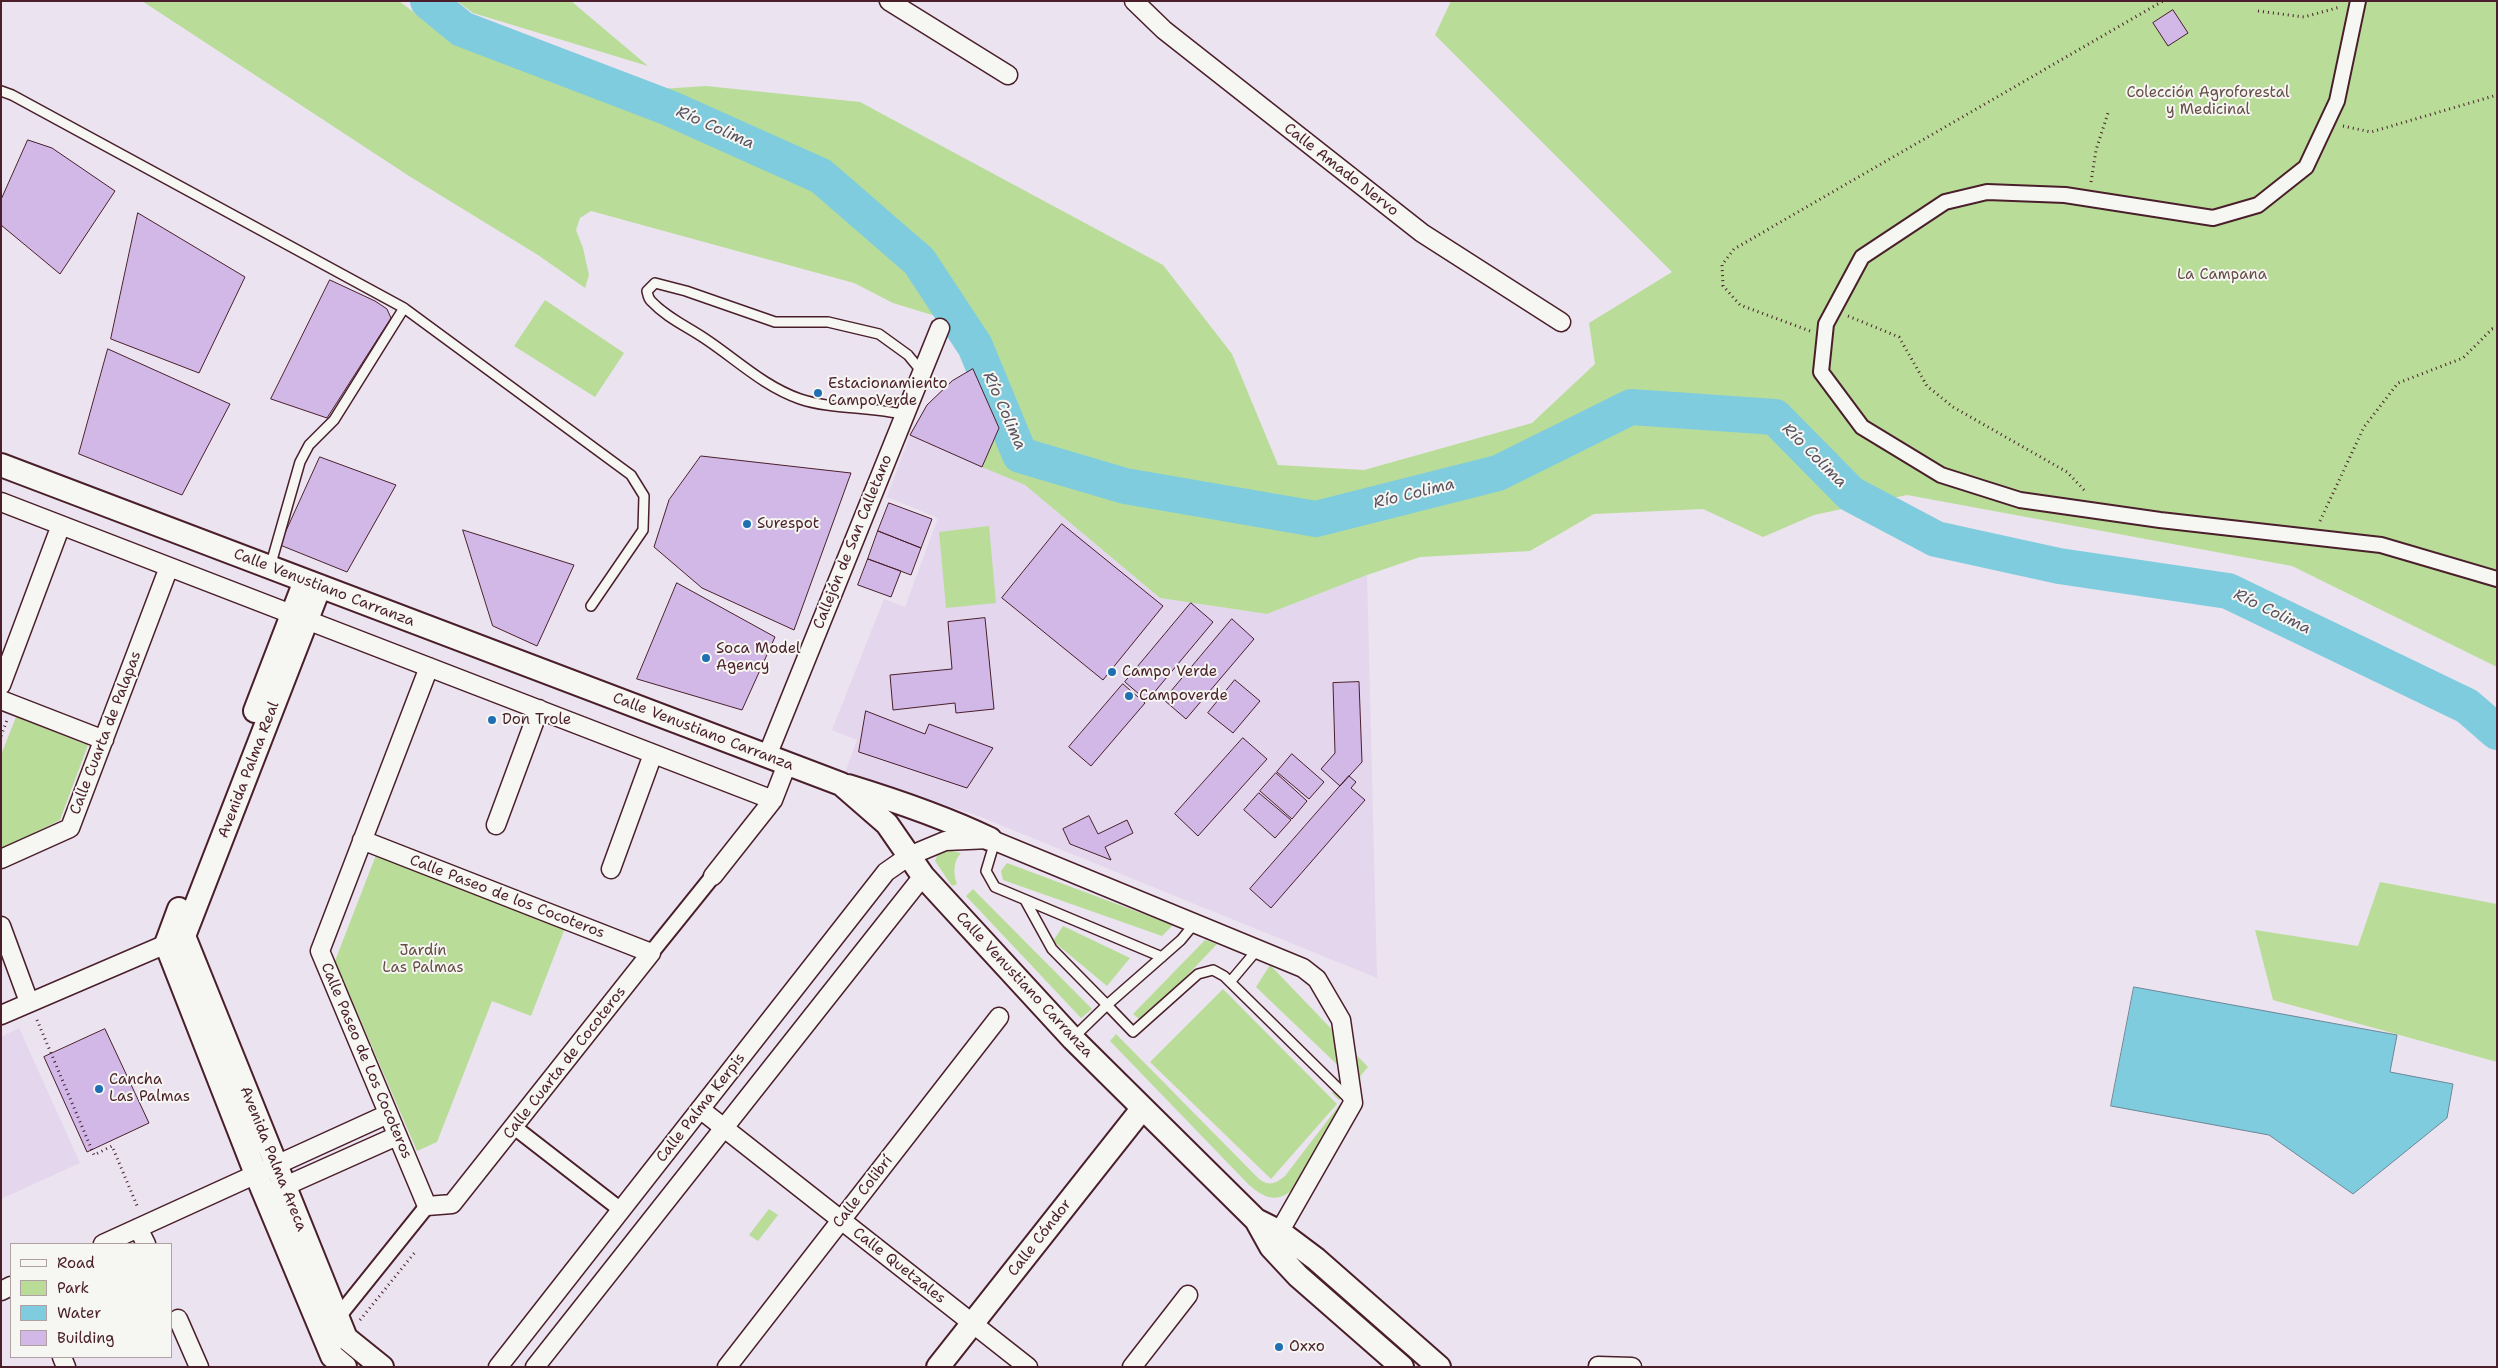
<!DOCTYPE html>
<html>
<head>
<meta charset="utf-8">
<style>
	body { margin:0 }
	#map { position:relative; width:2498px; height:1368px; overflow:hidden; background:#ebe3ef; font-family:"Shantell Sans",sans-serif }
	canvas { display:block }
	.frame { position:absolute; inset:0; border:2px solid #4a1f2b; pointer-events:none }
	.legend { position:absolute; left:10px; top:1243px; width:162px; height:115px; box-sizing:border-box; background:#f6f6f2; border:1px solid #b1a0a2; margin:0; padding:6px 9px; list-style:none; font-size:15px; color:#4a1f2b }
	.legend li { display:flex; align-items:center; gap:10px; height:25px }
	.legend b { width:25px; border:1px solid #b1a0a2 }
</style>
</head>
<body>
<div id="map">
<canvas width="2498" height="1368"></canvas>
<div class="frame"></div>
<ul class="legend">
<li><b style="height:6px;background:#f6f6f2"></b>Road</li>
<li><b style="height:14px;background:#b9dd98"></b>Park</li>
<li><b style="height:14px;background:#7fccdf"></b>Water</li>
<li><b style="height:14px;background:#d1b8e7"></b>Building</li>
</ul>
</div>
<script>
const context = document.querySelector('canvas').getContext('2d');
context.lineJoin = 'round';
function fillPath(path, color) {
  context.fillStyle = color;
  context.fill(path, 'evenodd');
}
function stroke(path, color, width, dash) {
  context.strokeStyle = color;
  context.lineWidth = width;
  context.lineCap = dash ? 'butt' : 'round';
  context.setLineDash(dash || []);
  context.stroke(path);
}
function drawText(font, color, halo, rows, align = 'center') {
  context.font = font + ' "Shantell Sans",sans-serif';
  context.lineWidth = 4;
  context.setLineDash([]);
  context.textBaseline = 'middle';
  context.strokeStyle = halo;
  context.fillStyle = color;
  for (const [text, x, y, turn = 0] of rows) {
    context.save();
    context.translate(x, y);
    context.rotate((+turn || 0) * Math.PI / 180);
    context.textAlign = isNaN(turn) ? turn : align;
    if (halo) context.strokeText(text, 0, 0);
    context.fillText(text, 0, 0);
    context.restore();
  }
}
fillPath(new Path2D(`
	M910 435 1025 485 1160 598 1267 614 1367 575 1377 978 976 815 845 773 857 740 832 730 884 599 905 607 938 518 887 497Z
	M19 1028 80 1163 1 1199V1037Z`), '#e3d6ed');
fillPath(new Path2D(`
	M142 1H399L458 46 600 93 706 86 860 102 1163 265 1232 354 1278 465 1364 470 1532 423 1595 364 1589 323 1672 272 1435 35 1451 1H2497V667L2292 566 1907 495 1814 515 1763 537 1703 509 1594 514 1530 551 1420 557 1367 575 1267 614 1160 598 1025 485 982 467 999 428 955 322 893 303 854 283 591 211 580 218 576 230 583 248 589 275 585 288 538 255 409 176Z
	M457 1H571L648 66 473 13Z
	M545 300 624 353 595 397 514 346Z
	M989 526 996 603 946 608 939 532Z
	M16 717 88 745 60 820 1 850V755Z
	M947 850 961 853C953 861 953 874 957 884L952 886 935 861 937 856Z
	M376 855 565 928 531 1016 492 1001 437 1142 417 1151 335 961Z
	M1007 863 1173 925 1162 936 1003 880 1001 871Z
	M2380 882 2497 904V1062L2273 1000 2255 930 2358 946Z
	M973 889 1092 1009 1081 1018 966 896Z
	M1063 926 1130 958 1107 986 1053 941Z
	M1205 940 1217 944 1143 1022 1133 1014Z
	M1270 965 1368 1067 1339 1100 1332 1093 1348 1075 1256 987Z
	M1223 989 1337 1104 1271 1179 1150 1062Z
	M1116 1034 1259 1179C1270 1187 1276 1183 1285 1176L1363 1074 1297 1185C1280 1203 1268 1201 1249 1185L1110 1041Z
	M769 1209 778 1215 758 1241 749 1235Z`), '#b9dd98');
const water = new Path2D(`
	M2134 987 2397 1035 2390 1072 2453 1084 2447 1118 2353 1194 2269 1135 2111 1106Z`);
fillPath(water, '#7fccdf');
stroke(water, '#6a8797', 1);
stroke(new Path2D(`
	M428 1 462 29 669 108 821 176 919 261 975 346 1020 455 1125 486 1316 519 1498 473 1631 407 1775 417 1851 494 1936 539 2059 566 2228 591 2467 706 2497 732`), '#7fccdf', 36);
const building = new Path2D(`
	M2173 10 2188 33 2168 46 2153 23Z
	M28 140 52 148 115 191 60 274 1 225V200Z
	M138 213 245 277 199 373 111 339Z
	M330 280 375 301 387 309 391 318 327 418 271 399Z
	M108 349 230 404 182 495 79 454Z
	M973 369 999 428 982 467 910 435 927 405 952 381Z
	M701 456 851 473 794 630 702 588 654 547 669 500Z
	M320 457 396 485 347 572 280 545Z
	M889 503 932 519 921 548 878 531Z
	M1062 524 1163 606 1103 680 1002 598Z
	M463 530 574 565 537 646 493 626Z
	M878 531 921 548 911 575 868 559Z
	M868 559 901 571 891 597 858 585Z
	M677 583 775 637 742 710 637 679Z
	M1191 603 1213 622 1147 701 1125 682Z
	M985 618 994 709 956 713 955 703 893 710 890 675 952 669 948 622Z
	M1232 619 1254 639 1186 719 1164 700Z
	M1235 680 1260 701 1233 733 1208 713Z
	M1359 682 1362 762 1340 786 1321 769 1335 753 1333 683Z
	M1123 684 1145 703 1091 766 1069 747Z
	M866 711 925 734 929 724 993 748 967 788 859 752Z
	M1243 738 1267 759 1198 836 1175 814Z
	M1292 754 1324 782 1309 799 1277 772Z
	M1276 773 1307 801 1292 819 1260 791Z
	M1349 776 1356 782 1351 788 1365 800 1271 908 1250 889Z
	M1259 793 1291 820 1275 838 1244 810Z
	M1089 816 1098 834 1127 820 1133 833 1105 847 1111 860 1070 844 1063 829Z
	M105 1029 149 1123 87 1152 44 1057Z`);
fillPath(building, '#d1b8e7');
stroke(building, '#4a1f2b', 1);
const service = new Path2D(`
	M1 91 12 95 404 308 334 420 309 445 300 462 270 567
	M404 308 631 475 644 496 643 530 591 606
	M905 415C871 406 833 410 800 399 763 386 736 359 704 338 686 326 666 317 651 301 648 298 648 295 647 291L655 283 686 291 775 322H828L879 334 908 355 922 372
	M995 841 986 871 995 887 1162 957
	M1025 900 1052 949 1107 1005 1073 1038
	M1195 923 1181 940 1107 1005 1133 1032 1198 974 1213 970 1224 976 1350 1100
	M1230 982 1257 950`);
const pedestrian = new Path2D(`
	M2358 1 2337 101 2306 167 2258 205 2213 218 2065 195 1987 192 1945 202 1862 257 1826 324 1821 372 1862 427 1941 475 2020 500 2160 520 2381 545 2497 579
	M651 953 713 876
	M514 1127 621 1210
	M337 1318 427 1206`);
const minor = new Path2D(`
	M889 1 1008 75
	M1134 1 1164 30 1422 233 1561 322
	M1 502 773 800
	M1 685 61 525
	M1 700 104 740
	M767 756 940 328
	M496 825 539 709
	M362 840 651 953 452 1204 427 1206 320 951 429 667
	M1 859 70 828 169 567
	M611 869 653 754
	M713 876 773 800 787 764
	M1 926 29 1002
	M1 1015 178 939
	M700 1109 1028 1367
	M274 1191 397 1136
	M138 1228 146 1244
	M103 1244 388 1114
	M1 1291 11 1286
	M178 1319 199 1367
	M62 1357 66 1367
	M1598 1366 1632 1367
	M498 1367 886 872 909 856 945 841 990 839 1303 968 1317 979 1341 1020 1353 1103 1273 1243
	M535 1367 923 876
	M727 1367 999 1017
	M1132 1367 1188 1295`);
const tertiary = new Path2D(`
	M1 465 841 784 887 824 923 876 1073 1039 1256 1220 1271 1247 1298 1276 1402 1367
	M320 586 184 936 346 1338 382 1367
	M255 711 305 581
	M848 786C897 801 944 817 990 839
	M179 909 166 944 256 1174 332 1356 345 1367
	M1256 1220 1280 1232 1316 1259 1439 1367
	M938 1367 1142 1109`);
stroke(service, '#4a1f2b', 12);
stroke(pedestrian, '#4a1f2b', 18);
stroke(minor, '#4a1f2b', 21);
stroke(tertiary, '#4a1f2b', 26);
stroke(new Path2D(`
	M2258 11 2304 17 2340 7
	M2343 126 2371 132 2497 95
	M2091 182 2096 150 2108 113
	M1848 316 1899 337 1927 386 1953 407 2067 472 2086 492
	M1810 331 1740 305 1723 286 1722 265 1734 249 2163 1
	M2320 521 2364 427 2398 383 2463 358 2492 329 2497 328
	M1 736 7 720
	M37 1020 94 1155 112 1146 138 1208
	M360 1320 416 1251`), '#4a1f2b', 3, [1, 4]);
stroke(service, '#f6f6f2', 9);
stroke(pedestrian, '#f6f6f2', 14);
stroke(minor, '#f6f6f2', 18);
stroke(tertiary, '#f6f6f2', 22);
for (const [x, y, r, color] of [
	[818,393,5,"#1f6fb2"],
	[747,524,5,"#1f6fb2"],
	[706,658,5,"#1f6fb2"],
	[1112,672,5,"#1f6fb2"],
	[1129,696,5,"#1f6fb2"],
	[492,720,5,"#1f6fb2"],
	[99,1089,5,"#1f6fb2"],
	[1279,1347,5,"#1f6fb2"]
]) {
  const dot = new Path2D();
  dot.arc(x, y, r, 0, 2 * Math.PI);
  context.fillStyle = color;
  context.fill(dot);
  stroke(dot, '#f6f6f2', 2);
}
drawText('15px', '#664e46', '#f6f6f2', [
	["Colección Agroforestal",2208,93],
	["y Medicinal",2208,110],
	["La Campana",2222,275],
	["Jardín",423,951],
	["Las Palmas",423,968]
]);
drawText('15px', '#4a1f2b', '#f6f6f2', [
	["Calle Amado Nervo",1341,170,38],
	["Callejón de San Calletano",853,542,-68],
	["Calle Venustiano Carranza",324,588,21],
	["Calle Venustiano Carranza",703,732,21],
	["Calle Cuarta de Palapas",106,733,-69],
	["Avenida Palma Real",249,770,-69],
	["Calle Paseo de los Cocoteros",507,897,21],
	["Calle Venustiano Carranza",1024,985,47],
	["Calle Paseo de Los Cocoteros",366,1061,67],
	["Calle Cuarta de Cocoteros",565,1063,-52],
	["Calle Palma Kerpis",701,1108,-52],
	["Avenida Palma Areca",273,1159,68],
	["Calle Colibrí",863,1192,-52],
	["Calle Cóndor",1040,1238,-52],
	["Calle Quetzales",899,1266,38]
]);
drawText('15px', '#4a1f2b', '#f6f6f2', [
	["Estacionamiento",828,384],
	["CampoVerde",828,401],
	["Surespot",757,524],
	["Soca Model",716,649],
	["Agency",716,666],
	["Campo Verde",1122,672],
	["Campoverde",1139,696],
	["Don Trole",502,720],
	["Cancha",109,1080],
	["Las Palmas",109,1097],
	["Oxxo",1289,1347]
], 'left');
drawText('italic 16px', '#5a5361', '#f6f6f2', [
	["Río Colima",715,128,24],
	["Río Colima",1004,411,66],
	["Río Colima",1814,456,45],
	["Río Colima",1414,494,-14],
	["Río Colima",2272,612,26]
]);
</script>
</body>
</html>
